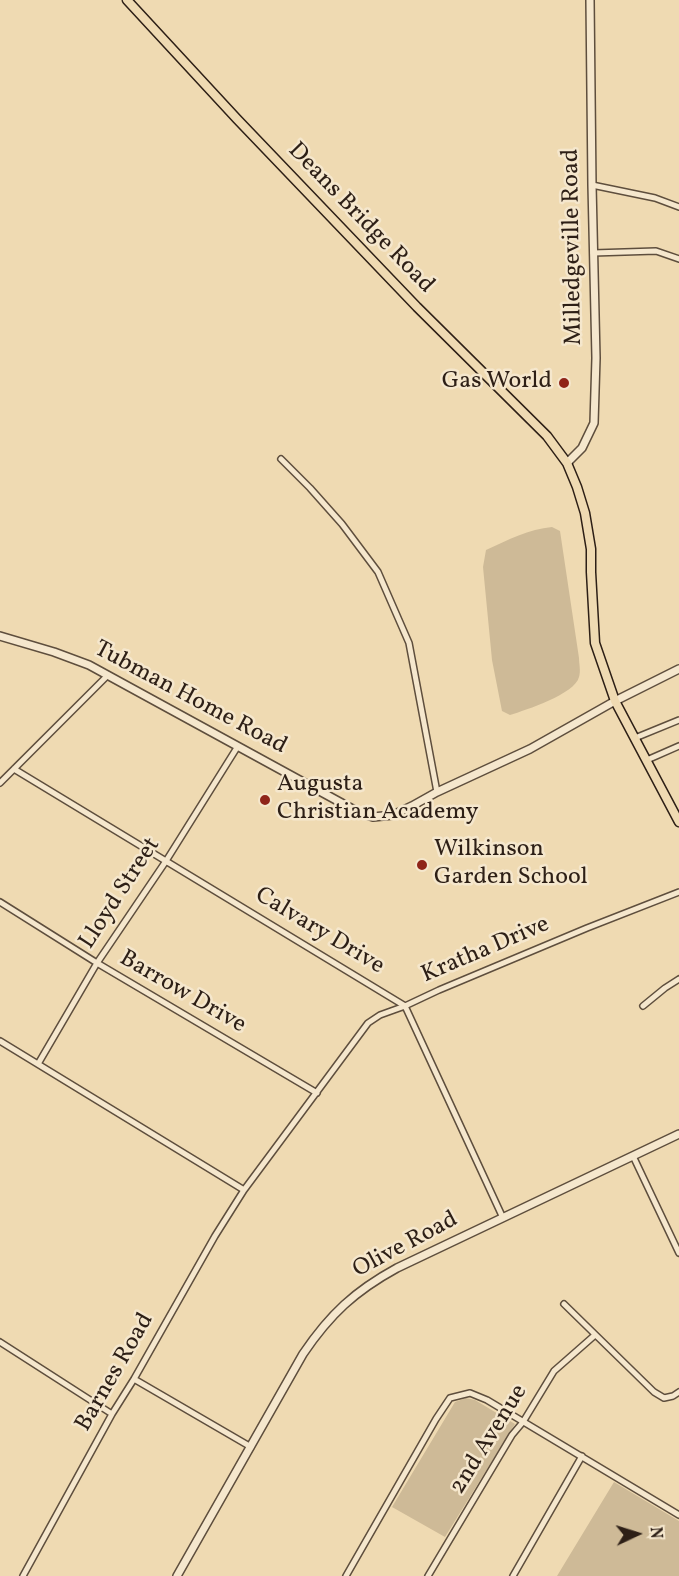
<!DOCTYPE html>
<html>
<head>
<meta charset="utf-8">
<style>
	body { margin:0 }
	#map { position:relative; width:679px; height:1576px; overflow:hidden; background:#efdab2; font-family:Vollkorn,serif }
	canvas { display:block }
	.north { position:absolute; left:607px; top:1504px; width:60px; height:60px; -webkit-text-stroke:4px #f5e7cd; paint-order:stroke; rotate:86deg; font-size:16px; font-weight:700; line-height:24px; text-align:center; color:#2d1f16 }
	.north::after { content:''; display:block; margin:auto; width:21px; height:27px; background:#2d1f16; clip-path:polygon(50% 0,100% 100%,50% 72%,0 100%) }
</style>
</head>
<body>
<div id="map">
<canvas width="679" height="1576"></canvas>
<div class="north">N</div>
</div>
<script>
const context = document.querySelector('canvas').getContext('2d');
context.lineJoin = 'round';
function fillPath(path, color) {
  context.fillStyle = color;
  context.fill(path, 'evenodd');
}
function stroke(path, color, width, dash) {
  context.strokeStyle = color;
  context.lineWidth = width;
  context.lineCap = dash ? 'butt' : 'round';
  context.setLineDash(dash || []);
  context.stroke(path);
}
function drawText(font, color, halo, rows, align = 'center') {
  context.font = font + ' Vollkorn,serif';
  context.lineWidth = 5;
  context.setLineDash([]);
  context.textBaseline = 'middle';
  context.strokeStyle = halo;
  context.fillStyle = color;
  for (const [text, x, y, turn = 0] of rows) {
    context.save();
    context.translate(x, y);
    context.rotate((+turn || 0) * Math.PI / 180);
    context.textAlign = isNaN(turn) ? turn : align;
    if (halo) context.strokeText(text, 0, 0);
    context.fillText(text, 0, 0);
    context.restore();
  }
}
fillPath(new Path2D(`
	M552 527 560 531 579 658C579 664 581 671 579 677 575 694 526 710 510 715L502 711 492 660 483 567 486 550C508 540 529 529 552 527Z
	M466 1398 475 1400 515 1424 445 1537 392 1507 455 1402Z
	M614 1482 679 1521V1576H557Z`), '#ceba97');
const minor = new Path2D(`
	M592 185 655 198 679 207
	M593 253 656 251 679 259
	M281 459 310 488 342 524 378 572 409 643 437 792
	M635 738 679 720
	M647 760 679 746
	M14 769 405 1006 503 1218
	M0 783 108 675
	M0 902 97 963 317 1093
	M643 1006 665 988 679 979
	M0 1041 244 1190
	M38 1064 97 963 166 861 238 746
	M633 1156 679 1253
	M564 1304 654 1392 664 1398 673 1396 679 1392
	M0 1342 112 1414
	M134 1379 251 1447
	M23 1576 112 1414 134 1379 215 1236 244 1190 368 1023 380 1015 405 1006 439 990 587 928 679 892
	M346 1576 436 1419 450 1398 470 1393 487 1400 679 1515
	M428 1576 512 1435 523 1422 554 1371 595 1335
	M513 1576 582 1456`);
const tertiary = new Path2D(`
	M567 463 582 448 594 423 596 358 592 185 590 0
	M0 636 54 652 89 665 358 812 373 817 393 815 412 806 437 792 530 749 615 701 679 669
	M177 1576 303 1354C330 1314 355 1291 397 1268L679 1134`);
const primary = new Path2D(`
	M127 0 237 119 417 307 547 436 567 463 577 487 585 513 591 549V572L595 643 615 701 679 822`);
stroke(minor, '#5e4e3d', 8);
stroke(tertiary, '#5e4e3d', 10);
stroke(primary, '#2d1f16', 11);
stroke(minor, '#f5e7cd', 5);
stroke(tertiary, '#f5e7cd', 7);
stroke(primary, '#efdab2', 8);
for (const [x, y, r, color] of [
	[564,383,6,"#8f2418"],
	[265,800,6,"#8f2418"],
	[422,865,6,"#8f2418"]
]) {
  const dot = new Path2D();
  dot.arc(x, y, r, 0, 2 * Math.PI);
  context.fillStyle = color;
  context.fill(dot);
  stroke(dot, '#f5e7cd', 2);
}
drawText('24px', '#2d1f16', '#f5e7cd', [
	["Deans Bridge Road",360,219,46],
	["Milledgeville Road",574,247,-91],
	["Tubman Home Road",190,699,28],
	["Lloyd Street",121,894,-57],
	["Calvary Drive",319,932,31],
	["Kratha Drive",486,951,-23],
	["Barrow Drive",182,993,30],
	["Olive Road",406,1246,-28],
	["Barnes Road",116,1373,-60],
	["2nd Avenue",490,1440,-58]
]);
drawText('24px', '#2d1f16', '#f5e7cd', [
	["Gas World",552,383,"right"],
	["Augusta",277,786],
	["Christian Academy",277,814],
	["Wilkinson",434,851],
	["Garden School",434,879]
], 'left');
</script>
</body>
</html>
